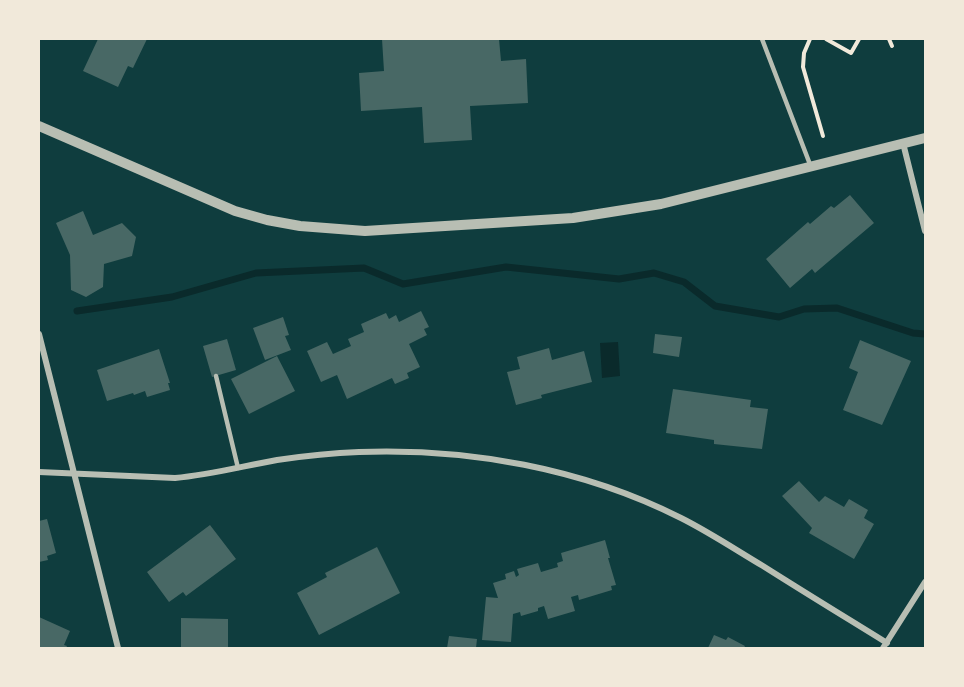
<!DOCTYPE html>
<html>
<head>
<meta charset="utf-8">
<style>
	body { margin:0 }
	#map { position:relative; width:964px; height:687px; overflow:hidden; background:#0f3d3e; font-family:"Varela Round",sans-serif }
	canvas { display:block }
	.frame { position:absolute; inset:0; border:40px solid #f1e9da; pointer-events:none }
</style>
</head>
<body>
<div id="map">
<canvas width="964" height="687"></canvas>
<div class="frame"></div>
</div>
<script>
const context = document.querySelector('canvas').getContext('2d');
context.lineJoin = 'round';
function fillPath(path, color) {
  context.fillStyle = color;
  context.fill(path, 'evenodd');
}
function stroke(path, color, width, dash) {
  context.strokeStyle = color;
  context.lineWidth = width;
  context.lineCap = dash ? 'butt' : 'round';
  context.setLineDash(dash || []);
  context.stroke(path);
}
fillPath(new Path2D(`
	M618 342 620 376 602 378 600 343Z`), '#0a2a2b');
stroke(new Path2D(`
	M77 311 172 297 256 273 364 268 403 284 506 267 619 279 654 273 684 282 715 306 779 317 804 309 837 308 913 333 925 334`), '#0a2a2b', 7);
fillPath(new Path2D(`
	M98 39H147L133 68 128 66 118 87 83 71Z
	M382 39H499L501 61 526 59 528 103 470 106 472 140 424 143 422 107 361 111 359 73 384 71Z
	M850 195 874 223 815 273 812 269 790 288 766 259 808 222 810 224 831 206 834 208Z
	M83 211 93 235 122 223 136 237 132 256 104 264 103 287 86 297 71 290 70 255 56 223Z
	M421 311 429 327 424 329 427 335 409 344 420 367 407 373 409 378 395 384 392 378 347 399 337 375 321 382 307 351 327 342 333 354 351 346 348 339 364 332 361 324 386 313 389 319 396 315 399 322Z
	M283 317 289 335 285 336 291 350 265 360 253 328Z
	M655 334 682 337 679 357 653 353Z
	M227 339 236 370 212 377 203 346Z
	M860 340 911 361 882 425 843 410 858 372 849 368Z
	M549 348 552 360 584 351 592 382 541 395 542 398 516 405 507 372 520 369 517 357Z
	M159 349 170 383H168L170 390 147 397 145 391 134 395 133 393 107 401 97 370Z
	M277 356 295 391 249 414 231 379Z
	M673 389 751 400 750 407 768 409 762 449 714 444V440L666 433Z
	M799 481 819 502 825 496 844 507 849 499 868 510 864 518 874 524 854 559 809 533 812 528 782 496Z
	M47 519 56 553 47 556 48 560 39 562V521Z
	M210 525 236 559 186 596 183 592 169 602 147 572Z
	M605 540 610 558H608L616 585 611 586 612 590 579 600 578 595 571 597 575 611 548 619 544 606 538 608V611L521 616 520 612 513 614 511 642 482 640 486 597 498 598 493 583 506 579 505 574 514 571 516 577 519 575 517 569 538 563 541 572 558 567 557 563 563 561 561 553Z
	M377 547 400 593 319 635 297 593 327 577 325 573Z
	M39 617 70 631 64 645 67 646 66 648H39Z
	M181 618 228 619V648H181Z
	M714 635 726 640 728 637 745 646 744 648H708Z
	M449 636 477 639 476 648H447Z`), '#486865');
stroke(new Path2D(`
	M810 39 804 53 803 67 823 136
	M826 39 851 53 859 39
	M889 39 892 46`), '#f1e9da', 4);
stroke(new Path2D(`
	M762 39 811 167
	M216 376 238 468`), '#b8beb3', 4.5);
stroke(new Path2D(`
	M903 143 925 231
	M39 334 118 648
	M39 472 175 478C210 475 243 466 277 460 304 456 332 453 359 452 469 448 582 468 681 518 709 532 736 550 763 566 804 592 845 617 887 643
	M883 648 925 582`), '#b8beb3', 6);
stroke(new Path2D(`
	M39 126 235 211 267 220 300 226 365 231 573 218 661 204 925 138`), '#b8beb3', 10);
</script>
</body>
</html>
